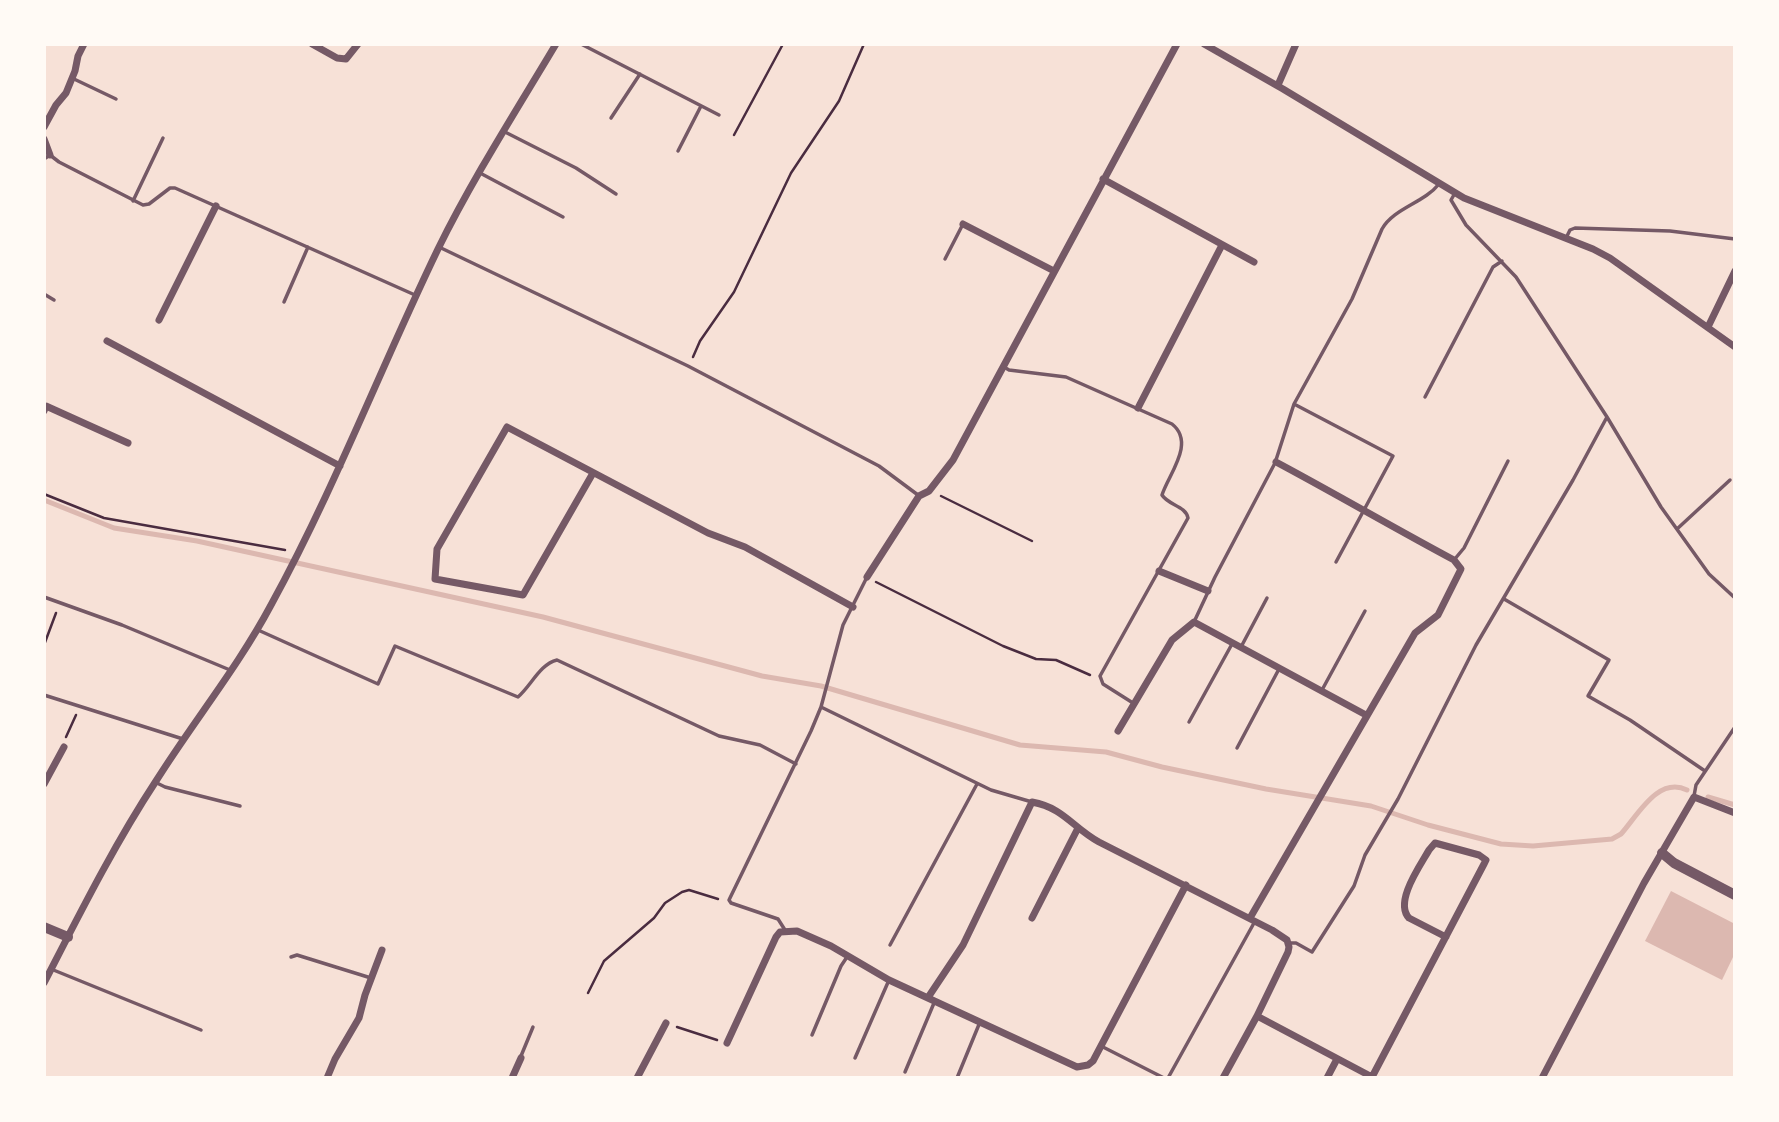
<!DOCTYPE html>
<html>
<head>
<meta charset="utf-8">
<style>
	body { margin:0 }
	#map { position:relative; width:1779px; height:1122px; overflow:hidden; background:#f7e1d7; font-family:"Sofia Sans Condensed",sans-serif }
	canvas { display:block }
	.frame { position:absolute; inset:0; border:46px solid #fffaf5; pointer-events:none }
</style>
</head>
<body>
<div id="map">
<canvas width="1779" height="1122"></canvas>
<div class="frame"></div>
</div>
<script>
const context = document.querySelector('canvas').getContext('2d');
context.lineJoin = 'round';
function fillPath(path, color) {
  context.fillStyle = color;
  context.fill(path, 'evenodd');
}
function stroke(path, color, width, dash) {
  context.strokeStyle = color;
  context.lineWidth = width;
  context.lineCap = dash ? 'butt' : 'round';
  context.setLineDash(dash || []);
  context.stroke(path);
}
fillPath(new Path2D(`
	M1671 891 1735 924V953L1722 980 1645 941Z`), '#dcb8b0');
stroke(new Path2D(`
	M44 500 114 528 197 541 543 617 762 676 821 686 1020 745 1106 752 1162 767 1266 789 1371 806 1428 825 1501 844 1533 846 1612 839 1621 834C1638 815 1658 776 1687 790
	M1708 797 1735 805`), '#dcb8b0', 5);
stroke(new Path2D(`
	M734 135 783 44
	M693 357 700 341 734 292 791 173 839 101 864 44
	M44 494 104 518 285 550
	M941 496 1032 541
	M876 582 1003 646 1036 659 1056 660 1090 675
	M44 645 56 613
	M66 737 76 715
	M588 993 604 961 654 918 665 903 682 892 689 890 718 899
	M677 1027 717 1040`), '#4a2c40', 2.5);
stroke(new Path2D(`
	M581 44 719 115
	M74 79 116 99
	M611 118 640 74
	M505 132 576 168 616 194
	M678 151 701 106
	M44 159 50 155 59 162 143 205 149 204 170 188H175L415 295
	M480 173 563 217
	M1455 193 1451 200 1466 225 1516 277 1607 417 1661 507 1709 574 1735 598
	M133 201 163 138
	M1566 238 1570 230 1575 228 1670 231 1735 239
	M439 247 688 366 879 466 918 495
	M945 259 963 224
	M44 294 54 300
	M284 302 308 247
	M1004 367 1009 370 1066 377 1172 424C1196 443 1168 475 1162 495 1168 505 1186 506 1188 518L1100 676 1103 684 1133 703
	M1425 397 1493 267 1502 261
	M1294 404 1393 456 1336 562
	M1677 529 1730 480
	M1454 560 1464 548 1508 461
	M44 597 122 625 230 670
	M1504 599 1609 660 1588 696 1630 720 1705 771
	M1194 622 1215 577 1275 463 1294 404 1352 299 1382 229C1394 208 1424 203 1439 184
	M258 630 378 684 395 646 518 697C531 686 540 664 557 660L719 736 760 745 796 764
	M1241 647 1267 598
	M1322 690 1365 611
	M44 695 183 739
	M821 707 991 790 1032 802
	M1189 722 1232 644
	M1237 748 1279 669
	M155 782 165 787 240 806
	M1694 796 1696 785 1735 727
	M785 930 778 919 731 903 729 900 811 731 821 707 843 625 867 577
	M1289 943H1296L1312 952 1354 886 1365 855 1398 799 1476 645 1573 480 1607 417
	M890 945 977 784
	M291 957 297 955 371 978
	M51 969 201 1030
	M812 1035 841 966 847 957
	M1101 1046 1164 1078
	M521 1056 533 1027
	M855 1058 889 980
	M905 1072 934 1003
	M957 1078 980 1022
	M1168 1078 1254 923`), '#755966', 3.5);
stroke(new Path2D(`
	M312 44 337 58 346 59 358 44
	M1204 44 1283 89 1464 198 1593 249 1610 258 1735 347
	M1278 85 1296 44
	M44 127 56 105 66 93 75 71 78 56 84 44
	M44 139 50 155
	M1103 179 1254 262
	M963 224 1054 271
	M159 320 216 206
	M1708 327 1735 271
	M107 341 340 466
	M1138 408 1222 245
	M44 411 46 406 128 443
	M593 473 523 595 435 579 437 549 507 427 708 533 745 547 853 607
	M1159 571 1208 591
	M867 577 919 496 929 491 953 460 1177 44
	M1118 731 1172 640 1194 622 1366 715
	M44 784 64 747
	M1032 918 1078 828
	M1250 918 1415 633 1438 615 1461 569 1454 560C1394 528 1336 494 1276 462
	M44 983C79 915 114 845 156 781 193 722 238 667 271 605 334 490 381 367 438 249 473 178 516 111 556 44
	M929 996 963 945 1032 802C1064 808 1072 827 1099 842L1272 930 1287 940 1289 947 1288 952 1257 1016 1223 1078
	M1257 1016 1374 1078
	M727 1043 776 937 780 932 797 931 831 946 889 980 1077 1067 1088 1065 1093 1061 1186 885
	M1372 1077 1484 864 1486 860 1479 855 1435 843 1429 850C1420 866 1394 902 1409 918L1446 937
	M327 1078 335 1059 359 1018 365 995 382 950
	M512 1078 521 1058
	M637 1078 666 1023
	M1327 1078 1337 1059
	M1542 1078 1644 883 1694 797 1735 813`), '#755966', 7);
stroke(new Path2D(`
	M1662 853 1674 863 1735 895
	M44 927 68 937`), '#755966', 10);
</script>
</body>
</html>
